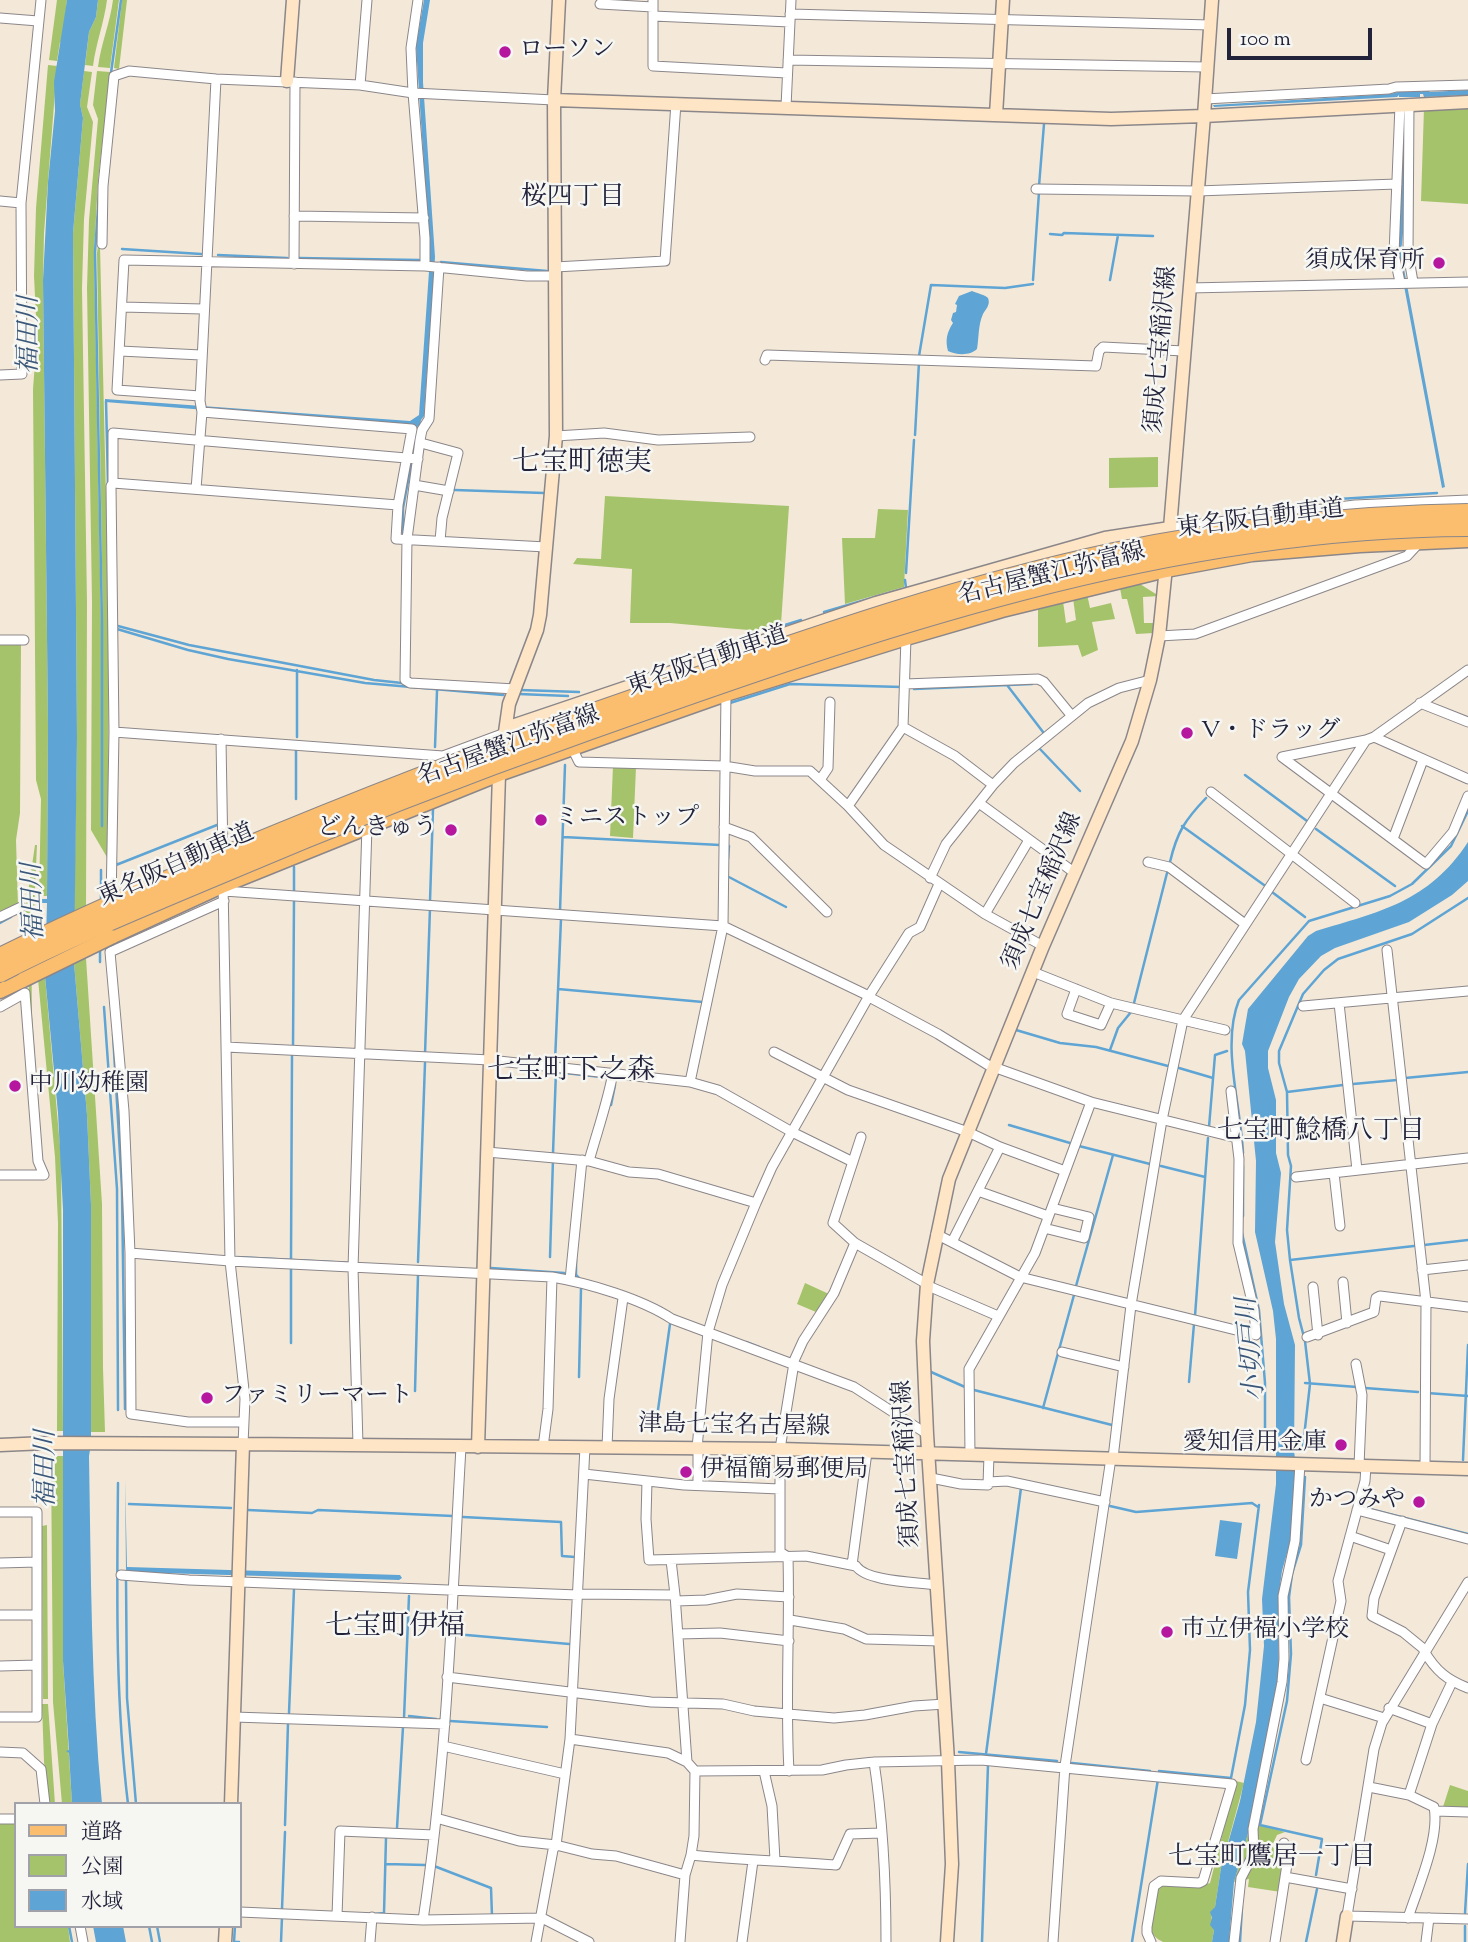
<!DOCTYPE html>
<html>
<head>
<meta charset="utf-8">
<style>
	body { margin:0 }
	#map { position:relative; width:1468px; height:1942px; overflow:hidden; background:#f4e9d8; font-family:"Sorts Mill Goudy","Noto Serif JP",serif }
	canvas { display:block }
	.legend { position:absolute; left:14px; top:1802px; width:228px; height:126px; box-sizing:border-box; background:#f6f6f2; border:2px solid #a1a1a9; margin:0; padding:9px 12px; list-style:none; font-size:21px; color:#22223b }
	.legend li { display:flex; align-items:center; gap:14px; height:35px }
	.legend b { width:35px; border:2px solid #a1a1a9 }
	.scale { position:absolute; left:1227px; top:28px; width:145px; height:32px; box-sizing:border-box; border:4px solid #22223b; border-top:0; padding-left:9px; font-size:21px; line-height:24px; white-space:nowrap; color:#22223b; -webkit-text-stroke:5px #f6f6f2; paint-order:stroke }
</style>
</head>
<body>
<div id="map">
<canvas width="1468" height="1942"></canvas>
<ul class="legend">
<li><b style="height:9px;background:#fabe6e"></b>道路</li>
<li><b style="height:19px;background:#a5c36b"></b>公園</li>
<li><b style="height:19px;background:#5ea4d4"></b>水域</li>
</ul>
<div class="scale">100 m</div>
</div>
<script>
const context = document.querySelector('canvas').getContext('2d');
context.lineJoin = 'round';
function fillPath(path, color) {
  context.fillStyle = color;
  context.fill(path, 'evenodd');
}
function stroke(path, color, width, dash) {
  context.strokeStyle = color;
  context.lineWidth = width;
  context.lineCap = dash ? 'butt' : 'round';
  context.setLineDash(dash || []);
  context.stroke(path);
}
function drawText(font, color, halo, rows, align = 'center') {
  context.font = font + ' "Sorts Mill Goudy","Noto Serif JP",serif';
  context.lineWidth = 5;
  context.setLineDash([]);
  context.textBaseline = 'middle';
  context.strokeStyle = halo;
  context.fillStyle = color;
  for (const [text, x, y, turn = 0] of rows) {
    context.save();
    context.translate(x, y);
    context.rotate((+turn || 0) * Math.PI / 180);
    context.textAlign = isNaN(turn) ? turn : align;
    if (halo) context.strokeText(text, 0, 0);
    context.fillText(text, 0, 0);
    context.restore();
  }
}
fillPath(new Path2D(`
	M57 0H67L62 42H60L57 61 49 60Z
	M98 0H107C104 23 96 43 93 66L85 65 89 32 96 17Z
	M113 0H119L110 68 98 67C101 44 110 23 113 0Z
	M122 0H127L119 69 114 68Z
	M48 65 57 66 44 233 43 280 48 726 47 896H39L41 799 36 780 33 389 37 337 34 276 36 208Z
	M84 71 92 72 87 107 93 122 84 219 82 288 87 602 86 909 74 914 77 738 73 233 83 118 80 104Z
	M97 71 110 72 98 181 94 253 101 625 102 826 103 625 97 253 98 246H100L109 623 108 859 91 830 92 602 87 288 89 220 98 119 93 105Z
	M1468 107V204L1421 201 1424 108Z
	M1158 457V487L1109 488V458Z
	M605 496 789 506 781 624 760 631 670 623H630L632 569 573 564 577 558 601 559Z
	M878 509 908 510 904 587 845 604 842 538H875Z
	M1140 584 1159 596 1143 597 1144 623H1156L1154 633 1136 634 1127 599H1122L1120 588Z
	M1087 594 1090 608 1111 603 1115 619 1092 622 1098 650 1082 657 1078 645 1038 647V607L1063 601 1066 623 1076 620 1073 598Z
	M0 642H18L21 645 20 813 16 840 18 906 0 915Z
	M613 766 636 767 633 838 610 836Z
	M35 845H37L34 912 31 918 32 1016 43 1165 40 1159 28 1005 29 986 25 913Z
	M86 958 102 1204 103 1368 105 1432H91V1205L87 1115 74 963Z
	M45 976 61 1158 63 1431H57L58 1223 55 1157 38 979Z
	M805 1283 829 1294 816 1312 797 1304Z
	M51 1456H63V1661L72 1804H62L53 1702Z
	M47 1525 48 1699H43L42 1526Z
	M42 1704H48L55 1804H49L44 1762Z
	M1236 1781 1244 1783 1221 1868 1215 1907 1211 1915 1214 1930 1212 1942H1163C1157 1939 1153 1936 1151 1929 1149 1919 1155 1891 1162 1883L1200 1886 1210 1883Z
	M1450 1785 1468 1791V1808L1443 1807Z
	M1251 1823 1285 1832 1277 1835 1272 1846 1282 1859 1281 1892 1248 1887 1249 1879 1234 1882Z
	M0 1824H16V1926H68L70 1942H0Z`), '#a5c36b');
fillPath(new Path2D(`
	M67 0H98L96 17 89 32 80 104 83 118 73 233 77 738 74 963 87 1115 91 1205V1444L89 1456C91 1572 91 1688 102 1804H72L69 1753 66 1751 69 1750 63 1661V1210L58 1113 45 976 47 903H42V899H47L48 726 43 280 48 182 55 111 54 82Z
	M424 0H430L423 43V82L435 257 424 416 421 420 420 427 105 402V399L410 421 419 415 430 257 416 46Z
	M1399 89H1420L1421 92 1427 89 1430 92 1468 90V95L1424 97 1423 94H1420V97H1399V95L1397 97 1214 107 1213 105 1390 94 1398 92Z
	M1401 110H1405V213L1401 253 1445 487 1442 488 1398 254Z
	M972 291C976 293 986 295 988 298 991 305 985 310 983 314 978 325 979 338 977 349 970 356 956 355 948 351 945 340 947 332 953 323L951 320 953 313 956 312 957 305 955 304 959 296Z
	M1468 842V881L1452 895 1409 922 1335 948 1321 956 1299 979 1289 997 1268 1051V1068L1276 1100V1153L1281 1173 1275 1242 1284 1304 1295 1345 1294 1451 1297 1473 1294 1480 1291 1539 1282 1571 1278 1600 1279 1679 1251 1823 1234 1882 1229 1942H1212L1214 1930 1210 1925 1212 1918 1210 1912 1215 1907 1221 1868 1240 1801 1256 1722 1264 1646 1262 1599 1276 1484V1339L1273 1311 1255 1232 1256 1161 1245 1051 1242 1044 1248 1009 1308 936 1316 931C1379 912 1429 902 1468 842Z
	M125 1478 127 1567 400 1575 402 1578 399 1580 126 1572Z
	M1220 1520 1242 1523 1237 1559 1215 1556Z
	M93 1926H123L126 1942H96Z`), '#5ea4d4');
stroke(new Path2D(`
	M111 73 121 0
	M1039 186 1044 124
	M99 194 95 252 102 625V826
	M1050 234 1062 235 1064 233 1153 236
	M122 249 201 254
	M218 255 287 258
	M299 258 419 260
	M441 262 547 271
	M1033 280 1039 192
	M1110 280 1118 235
	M919 356 931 285 1005 288 1033 284
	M106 401 108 485
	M915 435 919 362
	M414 450 417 433
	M455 490 544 493
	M1306 501 1437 493
	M403 533V508L411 465
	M906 573 914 440
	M824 612 906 588 905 580
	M118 626 189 645 374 680 402 683
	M769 630 801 620
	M117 631V629L188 650 228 659 365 683 503 695
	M735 641 752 636
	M1007 685 1043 732
	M914 689 1032 684
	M520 690 579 692
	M519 694 568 696
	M730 703 790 684 902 687
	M297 737V670
	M435 747 437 691
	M1039 748 1080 791
	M1245 775 1307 821
	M296 799V749
	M1182 826 1264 885
	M1316 829 1395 886
	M563 837 720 845
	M728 859 729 846
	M116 862V865L217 825
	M1170 862C1177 832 1185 820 1206 798
	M727 876 786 907
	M1272 892 1305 917
	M294 893V867
	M430 901 433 809
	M101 903V870
	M560 911 565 765
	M0 923 11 917
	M100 962V948
	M558 989 703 1002
	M1134 1003 1167 873
	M104 1007 117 1189 118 1410
	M1016 1030 1060 1043 1096 1047 1168 1066
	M113 1034 122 1189 125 1409
	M293 1047 294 899
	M1110 1050 1118 1028 1131 1012
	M425 1054 430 908
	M555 1062 561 919
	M1179 1068 1213 1078
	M556 1072 601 1077
	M1405 1078 1468 1072
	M1353 1084 1397 1080
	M1287 1092 1343 1085
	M611 1105 615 1085
	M1009 1125 1070 1143
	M1209 1127 1215 1055 1227 1051
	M1079 1146 1150 1164
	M553 1153 556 1071
	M1243 1153C1241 1105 1221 1045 1239 1000L1309 921 1390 896 1412 884 1451 846 1468 811
	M1161 1166 1205 1177
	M1243 1216V1166
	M1242 1233 1259 1310 1265 1383V1437
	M1424 1245 1468 1240
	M236 1257 350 1263
	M550 1257 553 1159
	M291 1259 292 1055
	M576 1259V1275L579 1278
	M1290 1260 1414 1246
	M418 1262 425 1063
	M491 1268 564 1273
	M291 1269V1343
	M1076 1286 1113 1155
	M648 1302 661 1308
	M1195 1316 1208 1138
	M746 1342 759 1347
	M931 1372 965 1387
	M579 1377 581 1289
	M1189 1382 1194 1324
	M1305 1383 1357 1387
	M1365 1388 1418 1392
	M974 1390 1112 1425
	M415 1391 418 1275
	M1427 1393 1468 1396
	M1043 1408 1074 1295
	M657 1417 670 1324
	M1303 1446 1310 1384 1305 1341 1299 1318 1290 1260 1287 1230 1291 1166 1288 1155 1287 1092 1279 1063V1051L1303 994 1324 970 1338 959 1412 934 1468 898
	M1463 1460 1468 1345
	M1305 1477 1301 1545 1292 1574 1289 1597 1291 1654 1287 1701 1260 1825 1322 1839 1316 1875
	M118 1483C117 1590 115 1697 128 1804
	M129 1504 231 1508
	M1110 1506 1136 1512 1252 1503 1258 1507
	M1366 1508 1468 1534
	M248 1510 312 1513 318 1510 453 1516
	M463 1517 561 1522 562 1556 575 1557
	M126 1580 127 1698 136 1804
	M455 1634 569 1644
	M289 1713 294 1589
	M409 1716 436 1719
	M404 1718 409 1596
	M450 1721 547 1727
	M959 1752 1057 1761
	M986 1754 1021 1488
	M1072 1763 1150 1771
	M1159 1773V1771L1231 1778 1245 1705 1250 1650 1248 1592 1259 1505
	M285 1825 288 1723
	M397 1828 403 1727
	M386 1864 425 1865
	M434 1866 491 1888 492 1916
	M282 1909 285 1832
	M1465 1913 1468 1864
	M375 1914 384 1913 386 1838
	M69 1926 72 1942
	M149 1926 152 1942
	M157 1926 160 1942
	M235 1926 234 1942H239
	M281 1942 282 1917
	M982 1942 988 1765
	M1132 1942 1158 1779
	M1240 1942 1242 1907
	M1306 1942 1317 1889
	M1465 1942V1926`), '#5ea4d4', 2.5);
const street = new Path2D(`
	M418 0 411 48 413 93 425 238V266
	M653 0V66L787 73
	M600 4 653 7
	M790 14 1210 25
	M653 16 790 22
	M0 18 38 21
	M788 60 1207 67
	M360 85 367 0
	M1205 99 1389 89 1396 87 1468 85
	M1409 104 1408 253 1413 282
	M1400 105 1394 254 1400 282
	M786 107 791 0
	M1036 189 1197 191 1397 184
	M0 201 21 203
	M294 216 424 218
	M102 244 103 186 114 76 129 71 216 79 360 85 413 93 554 100
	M294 264 295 82
	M439 267 429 419 422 430 420 440 407 539 405 680 410 683 515 689
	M555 267 665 261 676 103
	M1189 288 1468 282
	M122 307 203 309
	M120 351 201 355
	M765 360 767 355 1096 366 1099 351 1103 347 1184 351
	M0 375 22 374 21 203 41 0
	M200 396 117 390 124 260 425 266 527 276H556
	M202 412 412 429 398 505 396 539 546 547
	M556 436 604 433 658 440 750 437
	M421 443 458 453 442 518 440 541
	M414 485 449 491
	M196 489 202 412 200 401 216 79
	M398 505 113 483V433L418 459
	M1170 528 1355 505 1468 500
	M1159 636 1195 634 1407 556 1419 543
	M906 638 903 727 955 756 993 785
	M0 640H24
	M905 684 1038 679 1044 682 1071 715
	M1420 703 1468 722
	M114 732 443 756 505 733
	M1374 737 1468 779
	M221 739 223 858
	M1366 740 1282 757 1426 864 1453 832 1468 796
	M572 748 579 762 724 766 755 771H810L848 806 884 845 985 914 1043 946
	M820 780 828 768 830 702
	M1211 792 1355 903
	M979 803 1075 873
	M848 806 903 727
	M724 827 751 837 827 912
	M1393 839 1423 760
	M1148 862 1169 867 1245 924
	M930 878 946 844 993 785 1014 763 1088 703 1119 688 1150 680
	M223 883 230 1261 245 1399 243 1444
	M224 891 723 926 869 996
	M224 901 110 952 124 1111 130 1253 131 1414 188 1422H244
	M111 905 114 732 111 486 113 483
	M985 914 1029 840
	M0 917 21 907
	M1387 950 1426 1302 1425 1468
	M1033 972 1111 1003 1225 1030
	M1076 989 1067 1014 1101 1025 1111 1003
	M869 997 938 1034 988 1065 1091 1102 1237 1138
	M1339 1003 1357 1170
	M1303 1006 1468 991
	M0 1007 25 993 38 1161 44 1175H0
	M226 1047 490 1060 690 1082 718 1090 792 1132 853 1162
	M774 1052 848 1090 968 1132 1000 1147 1065 1171
	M690 1082 723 926 726 694
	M861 1137 833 1223 855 1243 927 1284
	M487 1152 589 1161C597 1132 607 1104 613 1073
	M589 1161 629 1172 658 1174 756 1203
	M1334 1173 1340 1226
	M1296 1177 1468 1158
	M978 1191 1048 1216
	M1044 1228 1084 1238 1089 1217 1052 1208
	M936 1234 1020 1277 1256 1335 1254 1310 1238 1243 1239 1159 1231 1091
	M952 1242 1000 1147
	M130 1253 230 1261 552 1277C588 1283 642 1299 672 1319L854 1387 927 1434
	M1422 1270 1468 1265
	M570 1280 582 1160
	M1343 1282 1347 1323
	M926 1285 998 1316
	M1313 1287 1318 1335
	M1307 1337 1374 1312 1376 1298 1380 1296 1468 1307
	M1062 1352 1124 1367
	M793 1363 803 1341 834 1293 855 1243
	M1356 1364 1362 1395 1359 1466
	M358 1445 353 1268 367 826
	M543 1447 548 1409 552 1277
	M607 1447 609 1399 623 1298
	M697 1448 708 1332 722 1285 756 1203 772 1167 869 996 909 933 920 927 939 884
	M970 1455 969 1369 1035 1253 1091 1102
	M1113 1458 1131 1305 1162 1120 1183 1020 1366 740 1374 737 1468 670
	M584 1474 684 1485 780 1489
	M931 1478 961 1484 988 1485 989 1455
	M647 1481 646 1519 649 1560 806 1556 856 1566C867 1582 917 1582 937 1585
	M988 1482 1007 1481 1105 1502
	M698 1485V1448
	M1357 1510 1468 1539
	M0 1512H37V1717H0
	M1402 1521 1374 1598 1372 1616 1403 1632 1425 1650
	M1350 1536 1391 1550
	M671 1560 675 1595
	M0 1563 37 1562
	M852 1565 867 1452
	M121 1575 189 1580 578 1595
	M1468 1582 1382 1723 1374 1749 1347 1916 1468 1919
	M578 1594 675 1595 687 1762
	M676 1601 706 1600 737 1594 789 1597
	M0 1615H37
	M790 1620 844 1629 866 1639 941 1641
	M678 1634 720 1633 789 1641
	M1424 1651C1436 1671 1447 1680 1468 1688
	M0 1666 37 1665
	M447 1677 651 1702 723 1704 754 1711 834 1718 865 1715 914 1706 945 1704
	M1320 1698 1384 1718
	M1389 1708 1432 1724
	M234 1717 445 1724
	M570 1739 668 1753 687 1762 695 1771 822 1770 846 1765 874 1762 981 1760 1232 1784 1203 1881 1199 1883 1161 1881 1154 1886 1147 1927V1933L1151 1942
	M443 1746 565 1774
	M0 1752 23 1753 41 1769 45 1804
	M1306 1760 1341 1601 1338 1581 1365 1481 1366 1466
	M874 1762C883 1821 886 1882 886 1942
	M764 1771 772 1806 775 1860
	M789 1771C785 1700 790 1628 788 1557L780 1552V1449L794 1363
	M1369 1787 1409 1795 1434 1807C1440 1838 1418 1887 1408 1918
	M1409 1795 1432 1724 1452 1682
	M1435 1811 1468 1812
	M436 1818 519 1841 556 1845 592 1854 616 1856 685 1875
	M0 1819H16
	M691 1855C740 1860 788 1861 836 1865L850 1834 881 1833
	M1285 1877 1352 1889
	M240 1912 423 1920 542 1918 589 1942
	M337 1916 340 1831 434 1835
	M423 1920C447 1763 452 1604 461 1447
	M80 1926 83 1942
	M370 1942 372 1917
	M536 1942 553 1850 556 1845 570 1739 585 1447
	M680 1942 685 1875 691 1855 694 1836 695 1771
	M742 1942 753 1861
	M1053 1942 1065 1766 1111 1458
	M1234 1942 1241 1878 1254 1853 1253 1829 1282 1682 1284 1659 1283 1596 1295 1541 1300 1464
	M1275 1942 1288 1858 1284 1843
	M1426 1942 1429 1918`);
const secondary = new Path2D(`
	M287 81 293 0
	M554 100 1111 119 1204 116 1212 0
	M996 115 1003 0
	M506 728 876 603 1105 538 1170 528
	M0 1445 46 1443 243 1444 780 1449 1468 1469
	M478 1447 499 774 509 704 537 630 540 615 556 436 554 100 559 0
	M231 1804 243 1444
	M225 1942 226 1926
	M947 1942 952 1864 948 1761 927 1434 923 1341 927 1284 949 1179 1043 946 1132 741 1150 680 1159 636 1170 528 1204 116 1468 102
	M1343 1942 1347 1916`);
const primary = new Path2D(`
	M111 937 224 885 499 774 726 694 906 638 1002 610 1166 570 1252 554 1360 545 1468 540
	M0 991 23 980`);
stroke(street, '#8b868a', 11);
stroke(secondary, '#8b868a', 15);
stroke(primary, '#8b868a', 17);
stroke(street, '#fff', 9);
stroke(secondary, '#fde5c5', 12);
stroke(primary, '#fabe6e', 14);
const primaryBridge = new Path2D(`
	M23 980 111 937`);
const highwayBridge = new Path2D(`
	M0 957C90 912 183 872 276 834 398 784 521 737 646 694 800 641 955 586 1114 552 1230 528 1349 515 1468 513
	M0 973C68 938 141 908 212 878 336 825 461 776 588 731 872 630 1163 528 1468 527`);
stroke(primaryBridge, '#8b868a', 17, []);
stroke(highwayBridge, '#8b868a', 20, []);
stroke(primaryBridge, '#fabe6e', 14);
stroke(highwayBridge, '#fabe6e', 18);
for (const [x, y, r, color] of [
	[505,52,7,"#b5179e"],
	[1439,263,7,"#b5179e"],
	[1187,733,7,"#b5179e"],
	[541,820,7,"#b5179e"],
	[451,830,7,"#b5179e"],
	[15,1086,7,"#b5179e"],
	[207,1398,7,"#b5179e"],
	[1341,1445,7,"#b5179e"],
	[686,1472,7,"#b5179e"],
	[1419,1502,7,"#b5179e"],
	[1167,1632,7,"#b5179e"]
]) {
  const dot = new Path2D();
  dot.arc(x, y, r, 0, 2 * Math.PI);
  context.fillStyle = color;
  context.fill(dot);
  stroke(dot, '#f6f6f2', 2.5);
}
drawText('24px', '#22223b', '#f6f6f2', [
	["ローソン",519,52],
	["須成保育所",1425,263,"right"],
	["V・ドラッグ",1201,733],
	["ミニストップ",555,820],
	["どんきゅう",437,830,"right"],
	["中川幼稚園",29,1086],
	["ファミリーマート",221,1398],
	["愛知信用金庫",1327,1445,"right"],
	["伊福簡易郵便局",700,1472],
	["かつみや",1405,1502,"right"],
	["市立伊福小学校",1181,1632]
], 'left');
drawText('24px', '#22223b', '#f6f6f2', [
	["須成七宝稲沢線",1163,350,-85],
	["東名阪自動車道",1261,521,-7],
	["名古屋蟹江弥富線",1052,576,-14],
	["東名阪自動車道",708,663,-19],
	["名古屋蟹江弥富線",509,748,-20],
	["東名阪自動車道",177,867,-24],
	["須成七宝稲沢線",1044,892,-67],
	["津島七宝名古屋線",734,1428,1],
	["須成七宝稲沢線",909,1464,-93]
]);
drawText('26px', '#22223b', '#f6f6f2', [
	["桜四丁目",573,200],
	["七宝町鯰橋八丁目",1321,1134],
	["七宝町鷹居一丁目",1272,1860]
]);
drawText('italic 26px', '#3a5678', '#f6f6f2', [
	["福田川",32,335,-90],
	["福田川",36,902,-92],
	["小切戸川",1254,1349,-95],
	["福田川",49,1469,-90]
]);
drawText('28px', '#22223b', '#f6f6f2', [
	["七宝町徳実",582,465],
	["七宝町下之森",571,1073],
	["七宝町伊福",395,1629]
]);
</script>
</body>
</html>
